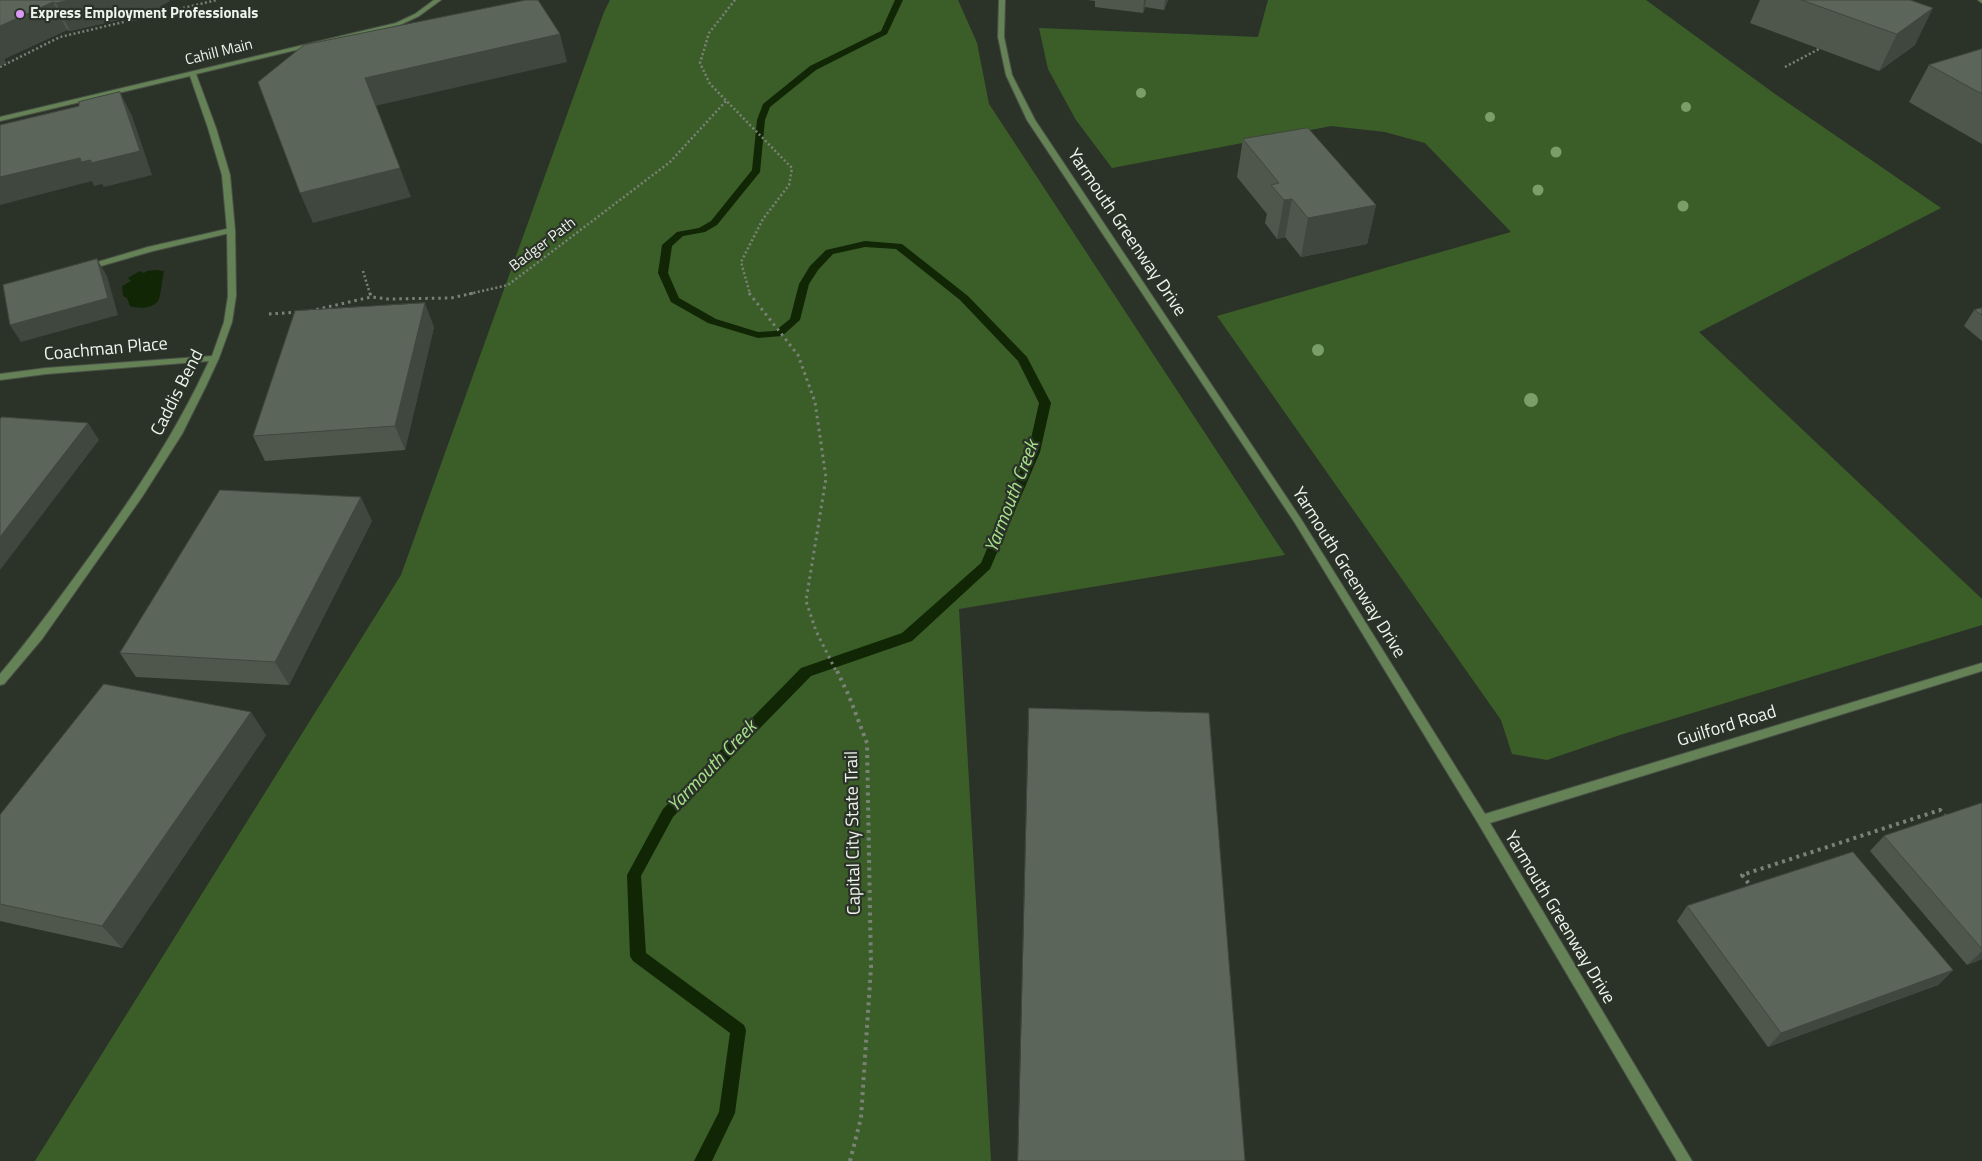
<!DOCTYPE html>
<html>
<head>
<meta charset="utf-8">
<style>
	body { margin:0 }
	canvas { display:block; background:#2b3328 }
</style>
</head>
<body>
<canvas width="1982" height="1161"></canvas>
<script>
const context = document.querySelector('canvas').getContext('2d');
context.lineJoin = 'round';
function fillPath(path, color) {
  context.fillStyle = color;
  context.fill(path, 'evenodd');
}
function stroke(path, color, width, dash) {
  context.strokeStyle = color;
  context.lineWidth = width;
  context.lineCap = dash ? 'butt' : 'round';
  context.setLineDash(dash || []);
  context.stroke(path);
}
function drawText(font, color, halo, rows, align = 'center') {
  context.font = font + ' "Titillium Web",sans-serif';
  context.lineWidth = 4.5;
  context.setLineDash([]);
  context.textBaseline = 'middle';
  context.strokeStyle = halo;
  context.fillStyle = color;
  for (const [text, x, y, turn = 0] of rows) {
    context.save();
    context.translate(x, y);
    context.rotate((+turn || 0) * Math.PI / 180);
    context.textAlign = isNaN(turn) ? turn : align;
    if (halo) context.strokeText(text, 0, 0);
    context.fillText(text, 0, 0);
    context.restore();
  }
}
fillPath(new Path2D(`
	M610 0H958L977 43 989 104 1285 555 959 609 991 1161H35L401 575 604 12Z
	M1268 0H1646L1775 94 1941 208 1699 332 1982 599V625L1620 735 1547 760 1512 754 1501 720 1217 316 1511 232 1425 143 1385 132 1331 126 1112 168 1076 120 1048 69 1039 28 1258 37Z`), '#3b5e29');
fillPath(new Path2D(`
	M157 270 164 271C163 275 160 298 159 299 155 309 138 309 130 306L127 298 123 296 122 286 131 281 128 278 140 271 144 273 147 271Z`), '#112605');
fillPath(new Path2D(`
	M895 0H903L887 34 816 70 770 107 765 120 760 172 717 225 705 232 683 236 672 246 668 273 679 298 716 319 758 332 775 331 790 319 799 284 810 266 826 250 865 241 902 244 968 296 1027 357 1051 403 1040 452 990 569 912 641 811 676 673 817 641 876 646 953 744 1025 746 1030 735 1113 712 1161H694L719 1112 730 1033 633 961 630 956 627 875 663 809 801 668 902 633 981 563 1028 452 1039 403 1018 361 960 300 896 249 865 247 833 254 818 270 809 284 800 320 782 336 758 338 708 323 671 302 658 273 662 245 677 232 699 228 711 221 752 170 757 120 763 104 810 66 881 31Z`), '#112605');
const lane = new Path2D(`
	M231 228 235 230 234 232 153 251 87 270 83 268 84 266 148 247Z`);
const street = new Path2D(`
	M434 0H441L419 16 400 25 196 74 216 128 230 175 235 230 236 296 232 322 219 358 206 386 182 434 142 497 42 639 4 684 0 685V674C32 636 61 596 90 556 136 492 176 433 209 361L46 374 0 380V374L46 368 212 356 224 322 228 296 227 230 222 175 208 128 190 76 0 121V117L396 23 415 14Z
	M999 0H1005L1004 37 1012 75 1035 120 1301 519 1485 814 1982 663V671L1490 823 1692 1161H1677L1478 823 1295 523 1027 120 1006 75 998 37Z
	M1978 0H1982V3Z`);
stroke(lane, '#4a5247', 2);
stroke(street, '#4a5247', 2);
stroke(new Path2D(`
	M735 0 709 33 700 63 710 84 792 168 789 185 763 219 741 262 750 294
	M0 67 60 37 217 0
	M1785 67 1819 49
	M363 271 370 294
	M469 294 508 285 670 162 726 101`), '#7a8278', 2.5, [2, 2.5]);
stroke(new Path2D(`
	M370 293 371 297
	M749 293 798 355 815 402 826 478 806 601 816 631 837 673
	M310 311 371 297 388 299 451 298 474 293
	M269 314 299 312`), '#7a8278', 3, [2.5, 4]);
stroke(new Path2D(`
	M837 671 849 696 867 743 871 967 861 1118 850 1161
	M1753 889 1742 875 1940 810 1947 818`), '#7a8278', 4, [3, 4.5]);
fillPath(lane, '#658256');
fillPath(street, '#658256');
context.fillStyle = '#7a9e68';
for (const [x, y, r] of [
	[1141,93,5],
	[1686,107,5],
	[1490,117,5],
	[1556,152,5.5],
	[1538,190,5.5],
	[1683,206,5.5],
	[1318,350,6],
	[1531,400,7]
]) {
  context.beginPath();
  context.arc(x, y, r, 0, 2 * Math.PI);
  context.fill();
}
fillPath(new Path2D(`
	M0 0 170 1 160 6 162 10 70 31 67 30 4 59 6 63 0 66Z
	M1087 0H1168L1164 10 1145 7 1143 13 1095 7V1Z
	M1760 0H1910L1915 45 1879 71 1750 23Z
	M1982 49V144L1909 102 1929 65Z
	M1243 139 1376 205 1367 244 1301 257 1285 237 1277 239 1265 223 1267 214 1237 177Z
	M1982 308V341L1964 326 1974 310Z
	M434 327 405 450 265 461 253 436Z
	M372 521 289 685 136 677 120 653Z
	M266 735 122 948 0 921V815Z
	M1982 803V959L1967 965 1870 851 1884 836Z
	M1687 906 1953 970 1938 985 1768 1047 1677 921Z`), '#4f574d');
fillPath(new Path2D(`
	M70 0H169L170 1 160 6 162 10 70 31 56 3Z
	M1144 0H1146L1145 7 1143 13Z
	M1165 0H1168L1164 10Z
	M53 2 67 30 4 59 6 63 0 66V26Z
	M1933 8 1915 45 1879 71 1897 34Z
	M560 34 567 62 375 106 365 78Z
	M120 92 132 116 152 175 104 187 102 184 94 186 92 181 0 205V177Z
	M400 168 411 197 313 223 300 193Z
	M1292 199 1285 237 1277 239 1284 200Z
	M1376 205 1367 244 1301 257 1308 218Z
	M97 259 107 276 118 315 21 342 10 325Z
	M425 303 434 327 405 450 395 426Z
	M88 423 99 440 0 570V537Z
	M361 497 372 521 289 685 275 662Z
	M251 712 266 735 122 948 102 926Z
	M1982 951V959L1967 965Z
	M1953 970 1938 985 1768 1047 1781 1033Z`), '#40473e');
const building = new Path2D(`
	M0 0H70L56 3 53 2 0 26Z
	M526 0H538L560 34 365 78 400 168 300 193 258 82 304 45Z
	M1802 0H1910L1933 8 1897 34Z
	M1982 49V94L1929 65Z
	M120 92 140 151 91 163V160L81 162 80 158 0 177V125L79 106V102Z
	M1308 128 1376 205 1308 218 1292 199 1284 200 1271 185 1279 183 1243 139Z
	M97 259 108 298 10 325 3 285Z
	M425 303 395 426 253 436 295 311Z
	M1982 308V315L1974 310Z
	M2 417 88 423 0 537V419Z
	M220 490 361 497 275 662 120 653Z
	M104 684 251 712 102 926 0 904V815Z
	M1029 708 1209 713 1245 1161H1018Z
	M1982 803V949L1884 836Z
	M1853 852 1953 970 1781 1033 1687 906Z`);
fillPath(building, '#5c6559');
stroke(building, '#40473e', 1);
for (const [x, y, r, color] of [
	[20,14,5,"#db99f5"]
]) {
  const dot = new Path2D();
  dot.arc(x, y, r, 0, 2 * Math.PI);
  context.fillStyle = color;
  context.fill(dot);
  stroke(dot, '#2b3328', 2);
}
drawText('bold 15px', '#eef4ec', '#2b3328', [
	["Express Employment Professionals",30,14]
], 'left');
drawText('15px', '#eef4ec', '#2b3328', [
	["Cahill Main",219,53,-14],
	["Badger Path",543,245,-37]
]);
drawText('18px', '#eef4ec', '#2b3328', [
	["Yarmouth Greenway Drive",1126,233,56],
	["Coachman Place",106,350,-5],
	["Caddis Bend",178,393,-63],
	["Yarmouth Greenway Drive",1348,573,58],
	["Guilford Road",1727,727,-17],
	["Capital City State Trail",854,833,-91],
	["Yarmouth Greenway Drive",1559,918,59]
]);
drawText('italic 19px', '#a8e38b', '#2b3328', [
	["Yarmouth Creek",1013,497,-69],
	["Yarmouth Creek",713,767,-46]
]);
</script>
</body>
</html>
